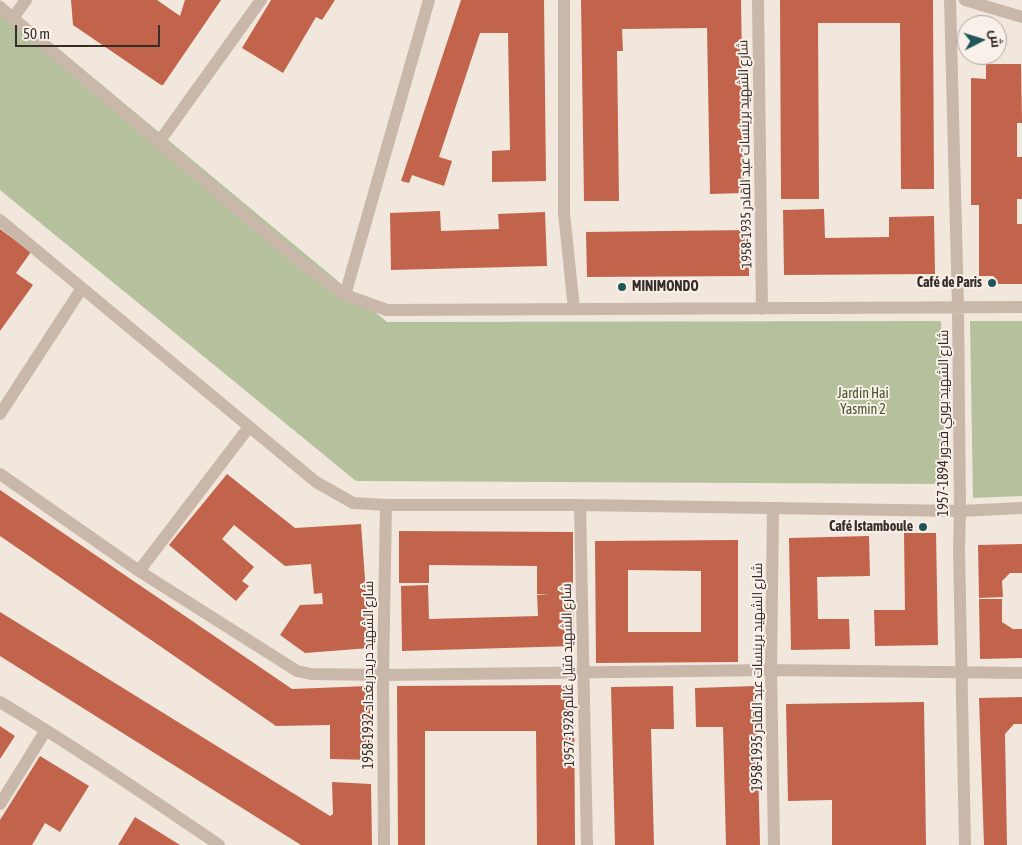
<!DOCTYPE html>
<html>
<head>
<meta charset="utf-8">
<style>
	body { margin:0 }
	#map { position:relative; width:1022px; height:845px; overflow:hidden; background:#f1e7dd; font-family:"Asap Condensed",Cairo,sans-serif }
	canvas { display:block }
	.north { position:absolute; left:957px; top:15px; width:50px; height:50px; box-sizing:border-box; background:#f9f1e9; border:1px solid #aba39c; border-radius:50%; rotate:85deg; font-size:14px; font-weight:700; line-height:20px; text-align:center; color:#372d29 }
	.north::after { content:''; display:block; margin:auto; width:18px; height:22px; background:#205557; clip-path:polygon(50% 0,100% 100%,50% 72%,0 100%) }
	.scale { position:absolute; left:15px; top:25px; width:145px; height:22px; box-sizing:border-box; border:2px solid #372d29; border-top:0; padding-left:6px; font-size:15px; line-height:18px; white-space:nowrap; color:#372d29; -webkit-text-stroke:4px #f9f1e9; paint-order:stroke }
</style>
</head>
<body>
<div id="map">
<canvas width="1022" height="845"></canvas>
<div class="north">ش</div>
<div class="scale">50 m</div>
</div>
<script>
const context = document.querySelector('canvas').getContext('2d');
context.lineJoin = 'round';
function fillPath(path, color) {
  context.fillStyle = color;
  context.fill(path, 'evenodd');
}
function stroke(path, color, width, dash) {
  context.strokeStyle = color;
  context.lineWidth = width;
  context.lineCap = dash ? 'butt' : 'round';
  context.setLineDash(dash || []);
  context.stroke(path);
}
function drawText(font, color, halo, rows, align = 'center') {
  context.font = font + ' "Asap Condensed",Cairo,sans-serif';
  context.lineWidth = 4;
  context.setLineDash([]);
  context.textBaseline = 'middle';
  context.strokeStyle = halo;
  context.fillStyle = color;
  for (const [text, x, y, turn = 0] of rows) {
    context.save();
    context.translate(x, y);
    context.rotate((+turn || 0) * Math.PI / 180);
    context.textAlign = isNaN(turn) ? turn : align;
    if (halo) context.strokeText(text, 0, 0);
    context.fillText(text, 0, 0);
    context.restore();
  }
}
fillPath(new Path2D(`
	M0 0 387 322 941 321 946 484 356 481 0 190Z
	M970 321H1022V496L973 498Z`), '#b5c09d');
fillPath(new Path2D(`
	M71 0H157L180 16 185 0H221L163 85H161L73 25Z
	M271 0H335L322 20 316 17 283 73 242 48Z
	M461 0H544L546 181 492 182V151L510 150 508 33H480L439 157 452 161 444 186 412 175 409 183 401 181Z
	M581 0H741L744 193 710 194 707 28 622 29 623 51H617L619 201H584Z
	M780 0H933L934 189H901L900 23H818L819 199H781Z
	M986 64H1021L1022 123H1017V157H1022V199H1017V224H1022V284H994V276H979V205H971V78L986 79Z
	M824 209 825 238 889 237V217L934 216 935 274 784 275 783 210Z
	M440 211 441 231 499 229 498 214 545 212 547 266 391 270 390 213Z
	M0 229 31 252 16 273 33 285 0 331Z
	M749 230V276L587 277 586 232Z
	M227 474 295 528 361 524 370 648 305 653 280 635 300 605 323 604 322 593 314 594 311 564 285 566 234 525 222 539 254 567 242 581 249 586 236 601 169 545Z
	M0 490 292 689 369 686 373 760 330 759V725L276 726 0 536Z
	M399 531 573 532V594L574 646 402 651 401 586 428 585 429 619 538 616 537 595 549 594H537V566L429 565V583H399Z
	M904 533H936L938 645 875 646 874 610H905Z
	M869 536 870 576 817 577 818 619H849L850 649 791 650 789 538Z
	M738 540V662L596 663 595 541ZM628 570 701 571V632H628Z
	M1022 544V573H1010L1002 581 1003 597 979 598 978 545Z
	M979 599H1002V622L1013 629H1022V658L980 659Z
	M0 612 330 816 333 814 332 782 371 784 372 845H301L0 656Z
	M574 685 575 845H537L536 731H425V845H398L397 686Z
	M673 686 674 729H651L654 845H615L611 687Z
	M756 686 760 845H726L723 727H696L695 688Z
	M1022 697V724H1014L1005 734 1007 845H984L979 698Z
	M924 702 926 845H832V800L788 801 786 704Z
	M0 726 15 736 0 759Z
	M40 756 89 786 60 832 45 823 32 845H0V820Z
	M135 817 180 845H118Z`), '#c2644b');
stroke(new Path2D(`
	M564 0V213L574 309
	M758 0 762 309
	M950 0 958 307 960 511 959 550 965 845
	M965 0 1022 17
	M0 7 299 261 345 295 387 310 1022 307
	M13 18 26 0
	M159 142 261 0
	M0 220 316 482 353 503 386 505H580L960 511 1022 508
	M345 295 429 0
	M0 414 82 288
	M0 474 139 571 297 671 311 674 383 675 771 670 1022 673
	M580 505 587 845
	M773 508 771 670 774 845
	M139 571 249 427
	M0 702C75 747 147 796 219 845
	M0 804 46 730
	M384 845 383 675 386 505`), '#c9b7a9', 12);
for (const [x, y, r, color] of [
	[992,283,5,"#205557"],
	[622,287,5,"#205557"],
	[923,527,5,"#205557"]
]) {
  const dot = new Path2D();
  dot.arc(x, y, r, 0, 2 * Math.PI);
  context.fillStyle = color;
  context.fill(dot);
  stroke(dot, '#f9f1e9', 2);
}
drawText('14px', '#372d29', '#f9f1e9', [
	["شارع الشهيد برينسات عبد القادر 1935-1958",745,154,-91],
	["شارع الشهيد بوري قدور 1894-1957",944,423,-90],
	["شارع الشهيد دريدر بغداد 1932-1958",369,675,-90],
	["شارع الشهيد فتيل غالم 1928-1957",568,675,-91],
	["شارع الشهيد برينسات عبد القادر 1935-1958",758,677,-90]
]);
drawText('bold 14px', '#372d29', '#f9f1e9', [
	["Café de Paris",982,283],
	["MINIMONDO",632,287,"left"],
	["Café Istamboule",913,527]
], 'right');
drawText('14px', '#47542d', '#f9f1e9', [
	["Jardin Hai",863,394],
	["Yasmin 2",863,410]
]);
</script>
</body>
</html>
